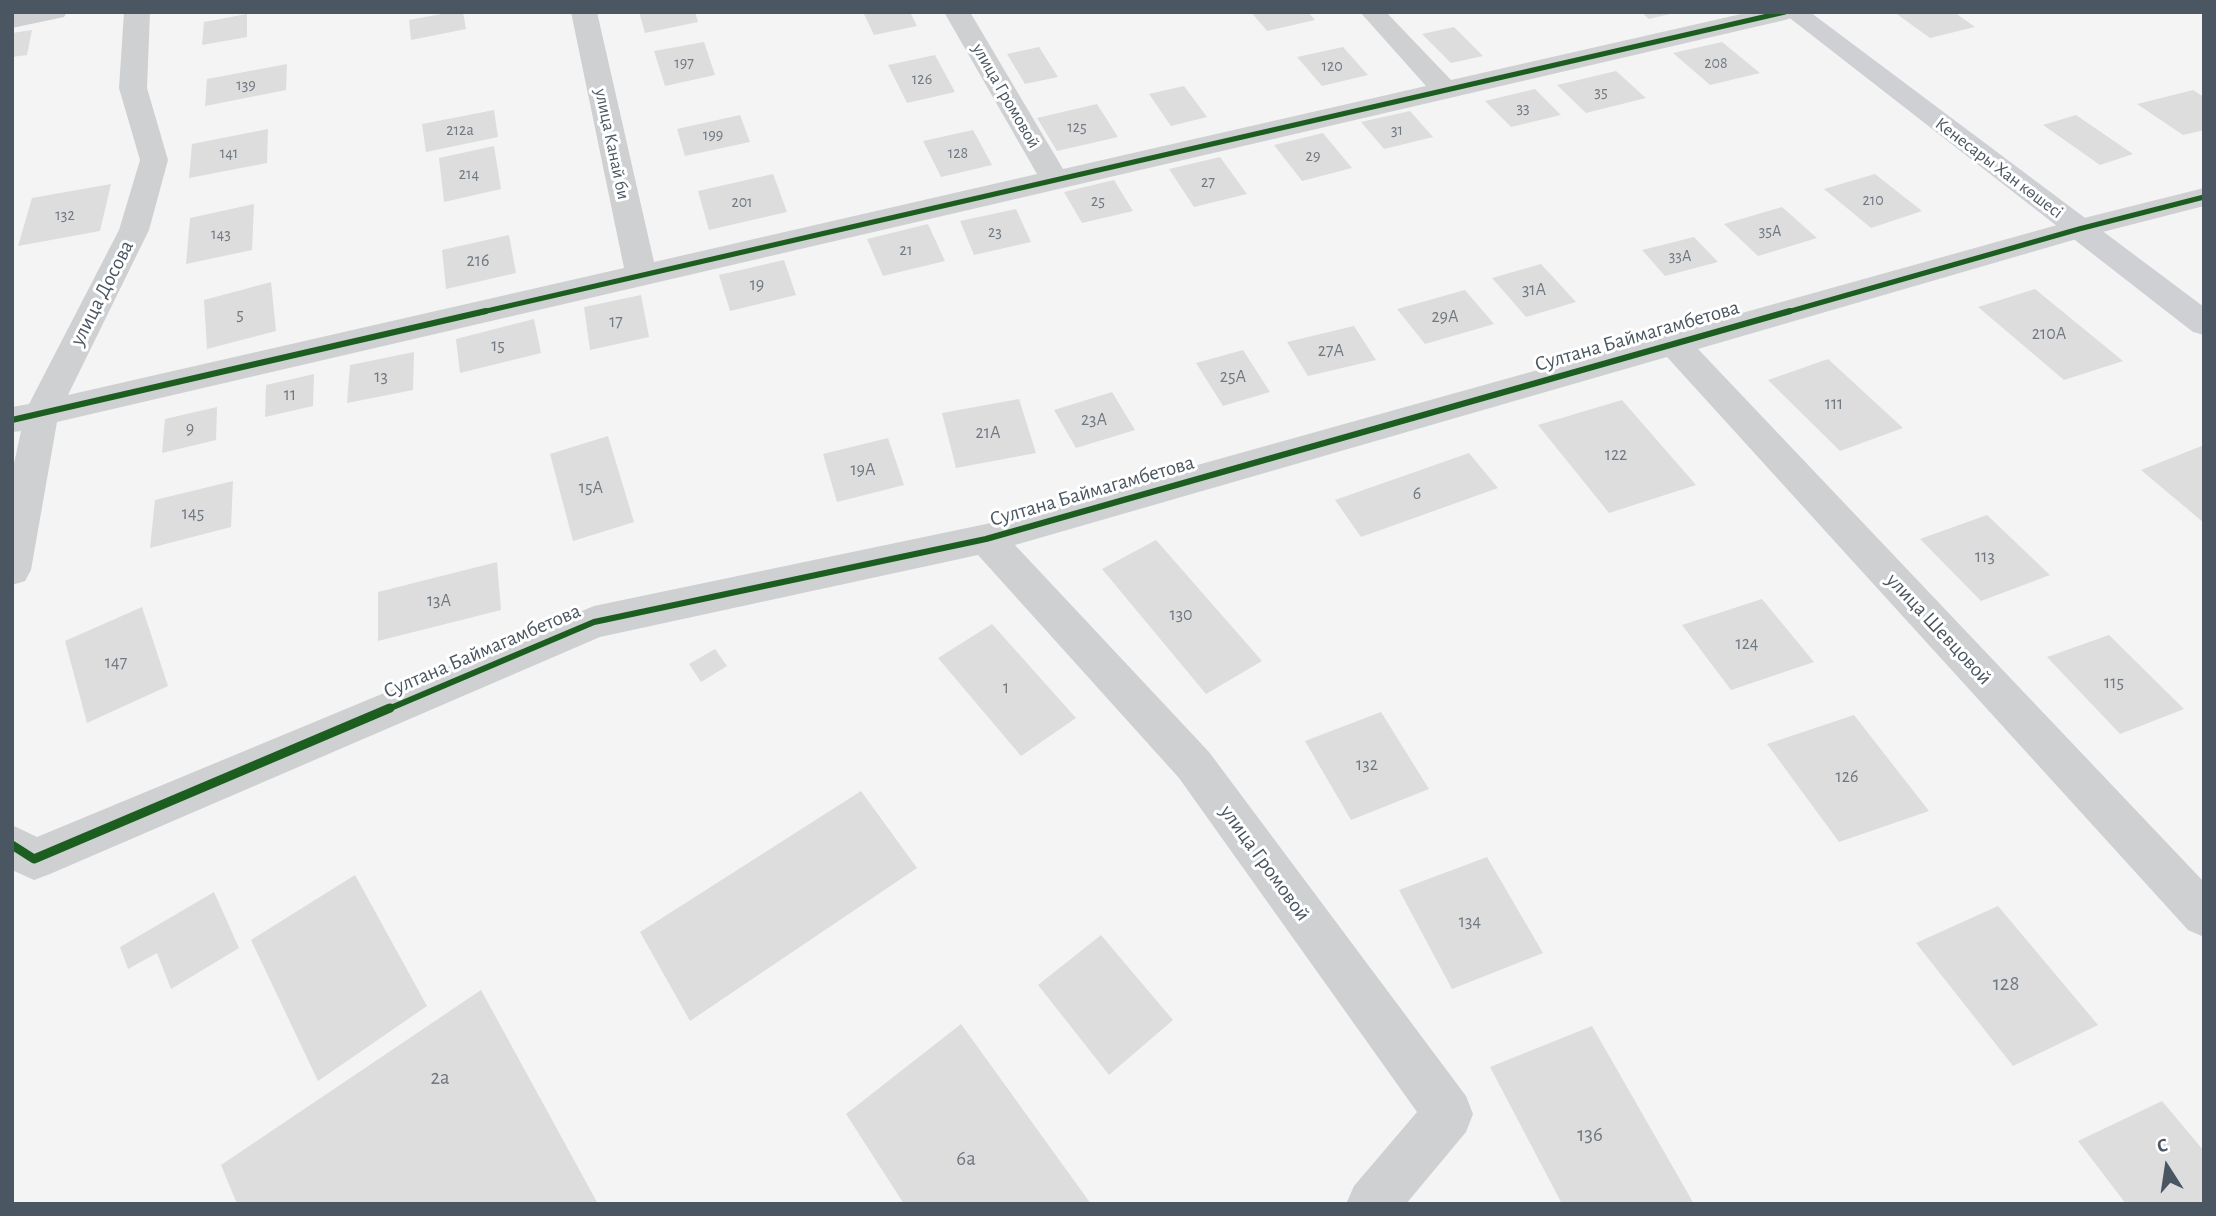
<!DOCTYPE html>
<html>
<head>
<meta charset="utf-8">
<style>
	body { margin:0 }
	#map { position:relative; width:2216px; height:1216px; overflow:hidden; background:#f4f4f4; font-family:"Alegreya Sans",sans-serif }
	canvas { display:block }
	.frame { position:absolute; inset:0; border:14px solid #4a5661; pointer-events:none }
	.north { position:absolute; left:2132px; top:1132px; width:70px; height:70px; -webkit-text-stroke:5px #fff; paint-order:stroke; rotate:348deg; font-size:19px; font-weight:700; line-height:28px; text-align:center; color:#4a5661 }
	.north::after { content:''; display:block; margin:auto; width:24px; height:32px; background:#4a5661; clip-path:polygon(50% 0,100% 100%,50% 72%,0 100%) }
</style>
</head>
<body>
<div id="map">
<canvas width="2216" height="1216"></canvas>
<div class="frame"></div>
<div class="north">С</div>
</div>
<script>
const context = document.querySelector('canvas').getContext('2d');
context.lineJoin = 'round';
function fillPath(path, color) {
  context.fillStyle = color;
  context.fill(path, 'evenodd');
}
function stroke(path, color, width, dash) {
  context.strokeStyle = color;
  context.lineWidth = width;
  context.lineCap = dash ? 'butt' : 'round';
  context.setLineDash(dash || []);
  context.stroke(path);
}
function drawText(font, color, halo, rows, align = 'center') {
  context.font = font + ' "Alegreya Sans",sans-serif';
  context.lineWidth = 6;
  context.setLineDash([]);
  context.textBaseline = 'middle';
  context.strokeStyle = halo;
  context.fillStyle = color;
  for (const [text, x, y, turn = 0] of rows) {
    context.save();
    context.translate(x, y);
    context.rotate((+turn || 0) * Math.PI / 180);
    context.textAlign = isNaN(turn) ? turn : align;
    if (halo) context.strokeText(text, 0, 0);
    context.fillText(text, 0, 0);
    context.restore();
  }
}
fillPath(new Path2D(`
	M452 12H463L466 29 411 40 409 20Z
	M639 12H695L698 22 645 33Z
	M863 12H910L917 26 874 35Z
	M1251 12H1308L1315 20 1267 31Z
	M1641 12H1674V13L1649 19Z
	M1894 12H1954L1975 27 1930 38Z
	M247 14V37L202 45 204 22Z
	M1454 27 1483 56 1451 63 1422 34Z
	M32 30 27 55 12 57V33Z
	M704 42 715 75 665 86 654 51Z
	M1722 42 1760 73 1710 85 1673 53Z
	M1039 47 1058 77 1025 84 1007 54Z
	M1343 47 1368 75 1322 86 1297 57Z
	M935 55 955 92 907 103 888 65Z
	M287 64 286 90 205 106 207 79Z
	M1616 71 1646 98 1586 113 1557 85Z
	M1184 86 1207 117 1171 126 1149 94Z
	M1535 89 1561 115 1511 127 1485 101Z
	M2193 90 2204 97V130L2183 135 2137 104Z
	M1097 104 1118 137 1057 151 1037 118Z
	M494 110 498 137 426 152 422 124Z
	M1410 111 1433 137 1384 149 1361 122Z
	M740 115 750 142 685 156 677 129Z
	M2076 115 2133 154 2100 165 2043 125Z
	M268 129 267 163 189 178 192 144Z
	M973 130 992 165 941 177 923 141Z
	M1323 133 1352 168 1302 181 1274 145Z
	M494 146 501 189 444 202 439 158Z
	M1220 157 1247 194 1194 207 1169 169Z
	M773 174 787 212 709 230 698 191Z
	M1875 174 1922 211 1871 228 1824 189Z
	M1114 180 1133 211 1082 223 1064 192Z
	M111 184 100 231 18 246 32 198Z
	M254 204 252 250 186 264 190 218Z
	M1782 207 1817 238 1758 256 1724 224Z
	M1016 209 1031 242 974 255 960 221Z
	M928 224 945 261 883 276 867 239Z
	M509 235 516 273 446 289 442 250Z
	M1694 237 1718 262 1665 276 1642 250Z
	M784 260 796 295 730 311 719 275Z
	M1541 264 1576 302 1526 317 1492 278Z
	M271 282 276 331 207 349 204 300Z
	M2035 289 2123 361 2064 380 1978 307Z
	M1465 290 1494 324 1425 344 1397 309Z
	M641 295 649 337 590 350 584 307Z
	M534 319 541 353 460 373 456 339Z
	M1354 326 1376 360 1308 376 1287 342Z
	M1243 350 1270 392 1223 406 1196 363Z
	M414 352 413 390 347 403 350 365Z
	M1828 359 1903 428 1840 451 1768 380Z
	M314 374 313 406 265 417 266 385Z
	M1112 392 1135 430 1076 448 1054 410Z
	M1019 399 1036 453 956 468 942 413Z
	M1622 400 1696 485 1609 513 1538 425Z
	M217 407 216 440 162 453 165 419Z
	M608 436 634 522 573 541 550 454Z
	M888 438 904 485 837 502 823 454Z
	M2204 445V523L2141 470Z
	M1469 453 1498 488 1361 537 1335 500Z
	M233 481 231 527 150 548 155 500Z
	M1987 515 2050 575 1981 601 1920 539Z
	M1156 540 1262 661 1206 694 1102 569Z
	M497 562 501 610 378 641V592Z
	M1762 599 1814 662 1731 690 1682 625Z
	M142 607 168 686 87 723 65 641Z
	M992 624 1076 718 1021 756 938 658Z
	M2109 635 2184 709 2120 734 2047 657Z
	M715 649 727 666 701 682 689 664Z
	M1381 712 1429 789 1351 820 1305 741Z
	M1854 715 1929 811 1839 842 1767 744Z
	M861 791 917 868 690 1021 640 932Z
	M1487 857 1543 953 1452 989 1399 890Z
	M355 875 427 1006 318 1081 251 940Z
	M214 892 239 948 171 989 157 953 128 969 120 947Z
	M1998 906 2098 1025 2013 1066 1916 943Z
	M1101 935 1173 1020 1109 1075 1038 985Z
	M481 990 598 1204H237L221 1165Z
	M961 1024 1091 1204H904L846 1114Z
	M1592 1026 1694 1204H1562L1490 1067Z
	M2162 1101 2204 1151V1204H2126L2078 1141Z`), '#ddddde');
fillPath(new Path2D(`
	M12 12H67L64 17 12 28Z
	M124 12H150L147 88 168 160 149 230 68 395 624 268 571 12H597L654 262 1037 174 944 12H970L1063 169 1426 86 1360 12H1386L1451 80 1750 12H1797L1794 17 1785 20 57 422 31 570 25 581 12 585V473L21 431 12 432V407L29 404 119 230 140 160 119 88Z
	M2204 188V206L2087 236 1698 349 2204 882V937L2188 930 1667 357 1015 545 1209 752 1466 1096 1473 1114 1466 1132 1406 1204H1346L1354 1186 1417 1112 1179 778 978 555 600 637 50 874 34 880 12 870V825L37 837 594 606 986 524 2068 222Z`), '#ced0d2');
fillPath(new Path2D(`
	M1782 12H1810L2204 307V335L2193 332Z`), '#ced0d4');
stroke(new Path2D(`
	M478 313 1785 12
	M1784 313 2079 229 2204 197`), '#1b5e20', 5);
stroke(new Path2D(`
	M12 420 486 311
	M386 710 594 622 986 539 1790 311`), '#1b5e20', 6);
stroke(new Path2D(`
	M12 845 34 859 390 708`), '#1b5e20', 9);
drawText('16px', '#707881', null, [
	["197",684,63],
	["208",1716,63],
	["120",1332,66],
	["126",922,79],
	["139",246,85],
	["35",1601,92],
	["33",1523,108],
	["125",1077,127],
	["212а",460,130],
	["31",1397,130],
	["199",713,135],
	["141",229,153],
	["128",958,153],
	["29",1313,156],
	["214",469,174],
	["27",1208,182],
	["210",1873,200],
	["25",1098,201],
	["201",742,202],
	["132",65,215],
	["35А",1770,231],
	["23",995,232],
	["143",221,234],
	["21",906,250],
	["33А",1680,256]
]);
drawText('18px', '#4a5661', '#fff', [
	["улица Громовой",1006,96,60],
	["улица Канай би",612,144,78],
	["Кенесары Хан көшесі",1999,168,37]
]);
drawText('18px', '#707881', null, [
	["216",478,261],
	["19",757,285],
	["31А",1534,290],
	["5",240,315],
	["29А",1445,317],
	["17",616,322],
	["210А",2049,334],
	["15",498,346],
	["27А",1331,351],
	["13",381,377],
	["25А",1233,377],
	["11",290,395],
	["111",1834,404],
	["23А",1094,420],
	["9",190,429],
	["21А",988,433],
	["122",1616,455],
	["19А",863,470],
	["15А",591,488],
	["6",1417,494],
	["145",193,514],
	["113",1985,557],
	["13А",439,601],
	["130",1181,615],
	["124",1747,644],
	["147",116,663],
	["115",2114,683],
	["1",1006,688],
	["132",1367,765],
	["126",1847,777],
	["134",1470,922]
]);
drawText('21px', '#4a5661', '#fff', [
	["улица Досова",102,293,-63],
	["Султана Баймагамбетова",1637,336,-16],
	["Султана Баймагамбетова",1092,491,-16],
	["улица Шевцовой",1939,629,47],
	["Султана Баймагамбетова",482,651,-23],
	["улица Громовой",1265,863,54]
]);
drawText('21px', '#707881', null, [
	["128",2006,984],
	["2а",440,1078],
	["136",1590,1135],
	["6а",966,1159]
]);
</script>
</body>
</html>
